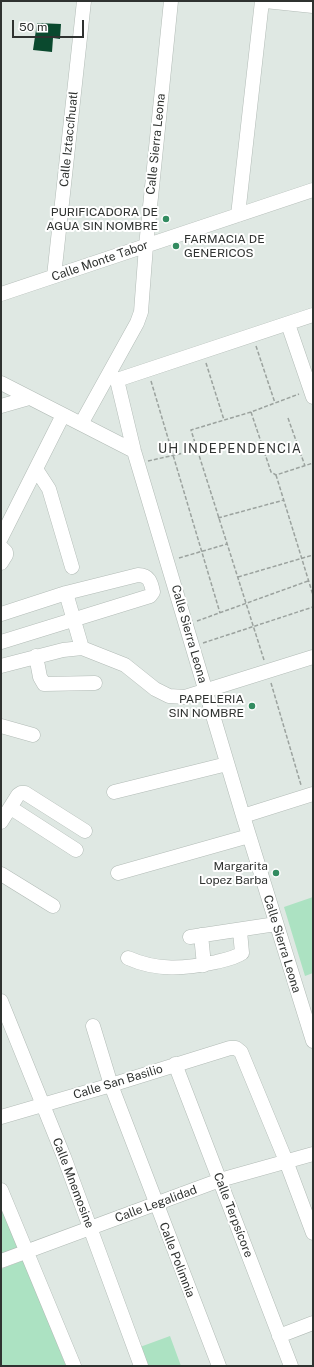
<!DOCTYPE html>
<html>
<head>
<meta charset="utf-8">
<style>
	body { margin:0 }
	#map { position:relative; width:314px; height:1367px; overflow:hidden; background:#dfe8e3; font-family:"Public Sans",sans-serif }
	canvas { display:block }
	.frame { position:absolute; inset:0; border:2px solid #2f3230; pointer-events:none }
	.scale { position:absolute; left:12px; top:20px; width:72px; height:18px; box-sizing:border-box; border:2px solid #2f3230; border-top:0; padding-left:5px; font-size:12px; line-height:14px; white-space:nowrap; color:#2f3230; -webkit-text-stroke:3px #fff; paint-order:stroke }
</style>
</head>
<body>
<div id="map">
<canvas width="314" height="1367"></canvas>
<div class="frame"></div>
<div class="scale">50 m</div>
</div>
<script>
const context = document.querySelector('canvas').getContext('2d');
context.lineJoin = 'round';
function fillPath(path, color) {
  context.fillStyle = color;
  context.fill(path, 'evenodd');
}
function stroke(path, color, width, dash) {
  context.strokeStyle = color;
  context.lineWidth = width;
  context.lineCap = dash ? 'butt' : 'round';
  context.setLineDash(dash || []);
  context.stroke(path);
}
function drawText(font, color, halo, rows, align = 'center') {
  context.font = font + ' "Public Sans",sans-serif';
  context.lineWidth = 4;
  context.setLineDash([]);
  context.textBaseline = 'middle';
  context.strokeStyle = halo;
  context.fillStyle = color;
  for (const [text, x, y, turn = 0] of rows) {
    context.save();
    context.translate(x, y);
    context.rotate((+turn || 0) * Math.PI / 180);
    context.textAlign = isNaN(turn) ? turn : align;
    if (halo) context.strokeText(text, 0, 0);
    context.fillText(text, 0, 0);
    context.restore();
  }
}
fillPath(new Path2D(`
	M313 897V973L305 976 284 907Z
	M1 1202 21 1249 1 1256Z
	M24 1260 66 1366H1V1269Z
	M170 1336 181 1366H145L140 1347Z`), '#ace2c2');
fillPath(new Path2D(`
	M37 23 61 24 60 39 53 38 52 52 33 50Z`), '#0a492e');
const minor = new Path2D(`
	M265 1 313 6
	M238 215 262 1
	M54 276 84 1
	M1 294 313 190
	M288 324 313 397
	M109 376 117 380 134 451 243 816 313 1041
	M117 380 313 315
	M1 383 134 451
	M1 406 29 398
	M81 424 137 323 141 312 146 246 171 1
	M36 469 49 489 72 567
	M1 538 63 415
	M1 547 6 552V555L1 563
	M66 593 82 648
	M1 614 66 593 138 575C149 575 151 582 153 592L150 596 1 642
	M36 656 40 677 44 684 95 683
	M1 666 63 650 82 648 125 665 155 689 169 696 185 697 313 657
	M1 726 33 735
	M114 792 227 764
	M11 808 76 850
	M243 816 313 794
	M1 822 18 795 21 793H25L85 831
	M118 873 249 836
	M1 874 53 906
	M201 935 204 965
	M190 937 276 924
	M128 958C157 971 185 969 216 962 224 960 235 958 242 953L240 931
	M1 1001 64 1157 141 1366
	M93 1026 111 1085 219 1366
	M175 1064 291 1366
	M1 1117 111 1085 230 1048H236L241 1052 286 1161 313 1233
	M1 1190 74 1366
	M1 1261 220 1180 313 1154
	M279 1336 313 1323`);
stroke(minor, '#b2bbb6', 15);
stroke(new Path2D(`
	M256 346 275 403
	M206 363 224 420
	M151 381 220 613
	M251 412 271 472 276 475 313 463
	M288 418 305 466
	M148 461 197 450
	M276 475 313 595
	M218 518 284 500
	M179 558 227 544
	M238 577 313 555
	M197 621 308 581
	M203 643 313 607
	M264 660 191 430 251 412 299 394
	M271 683 301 785`), '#9ba29e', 1.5, [4, 2]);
stroke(minor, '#fff', 14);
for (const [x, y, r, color] of [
	[166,219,4,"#328b60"],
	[176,246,4,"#328b60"],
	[252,706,4,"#328b60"],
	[276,873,4,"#328b60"]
]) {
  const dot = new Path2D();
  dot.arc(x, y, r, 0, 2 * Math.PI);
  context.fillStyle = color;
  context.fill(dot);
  stroke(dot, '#fff', 1.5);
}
drawText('12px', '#2f3230', '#fff', [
	["Calle Iztaccíhuatl",69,139,-84],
	["Calle Sierra Leona",156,144,-84],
	["Calle Monte Tabor",100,261,-19],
	["Calle Sierra Leona",189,634,74],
	["Calle Sierra Leona",282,944,73],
	["Calle San Basilio",118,1082,-17],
	["Calle Mnemosine",73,1183,69],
	["Calle Legalidad",156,1204,-20],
	["Calle Terpsícore",233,1215,69],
	["Calle Polimnia",177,1260,69]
]);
drawText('12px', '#2f3230', '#fff', [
	["PURIFICADORA DE",158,212],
	["AGUA SIN NOMBRE",158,226],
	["FARMACIA DE",184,239,"left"],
	["GENERICOS",184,253,"left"],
	["PAPELERIA",244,699],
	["SIN NOMBRE",244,713],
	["Margarita",268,866],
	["Lopez Barba",268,880]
], 'right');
context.letterSpacing = '1px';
drawText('13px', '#2f3230', '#fff', [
	["UH INDEPENDENCIA",230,449]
]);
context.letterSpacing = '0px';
</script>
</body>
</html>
